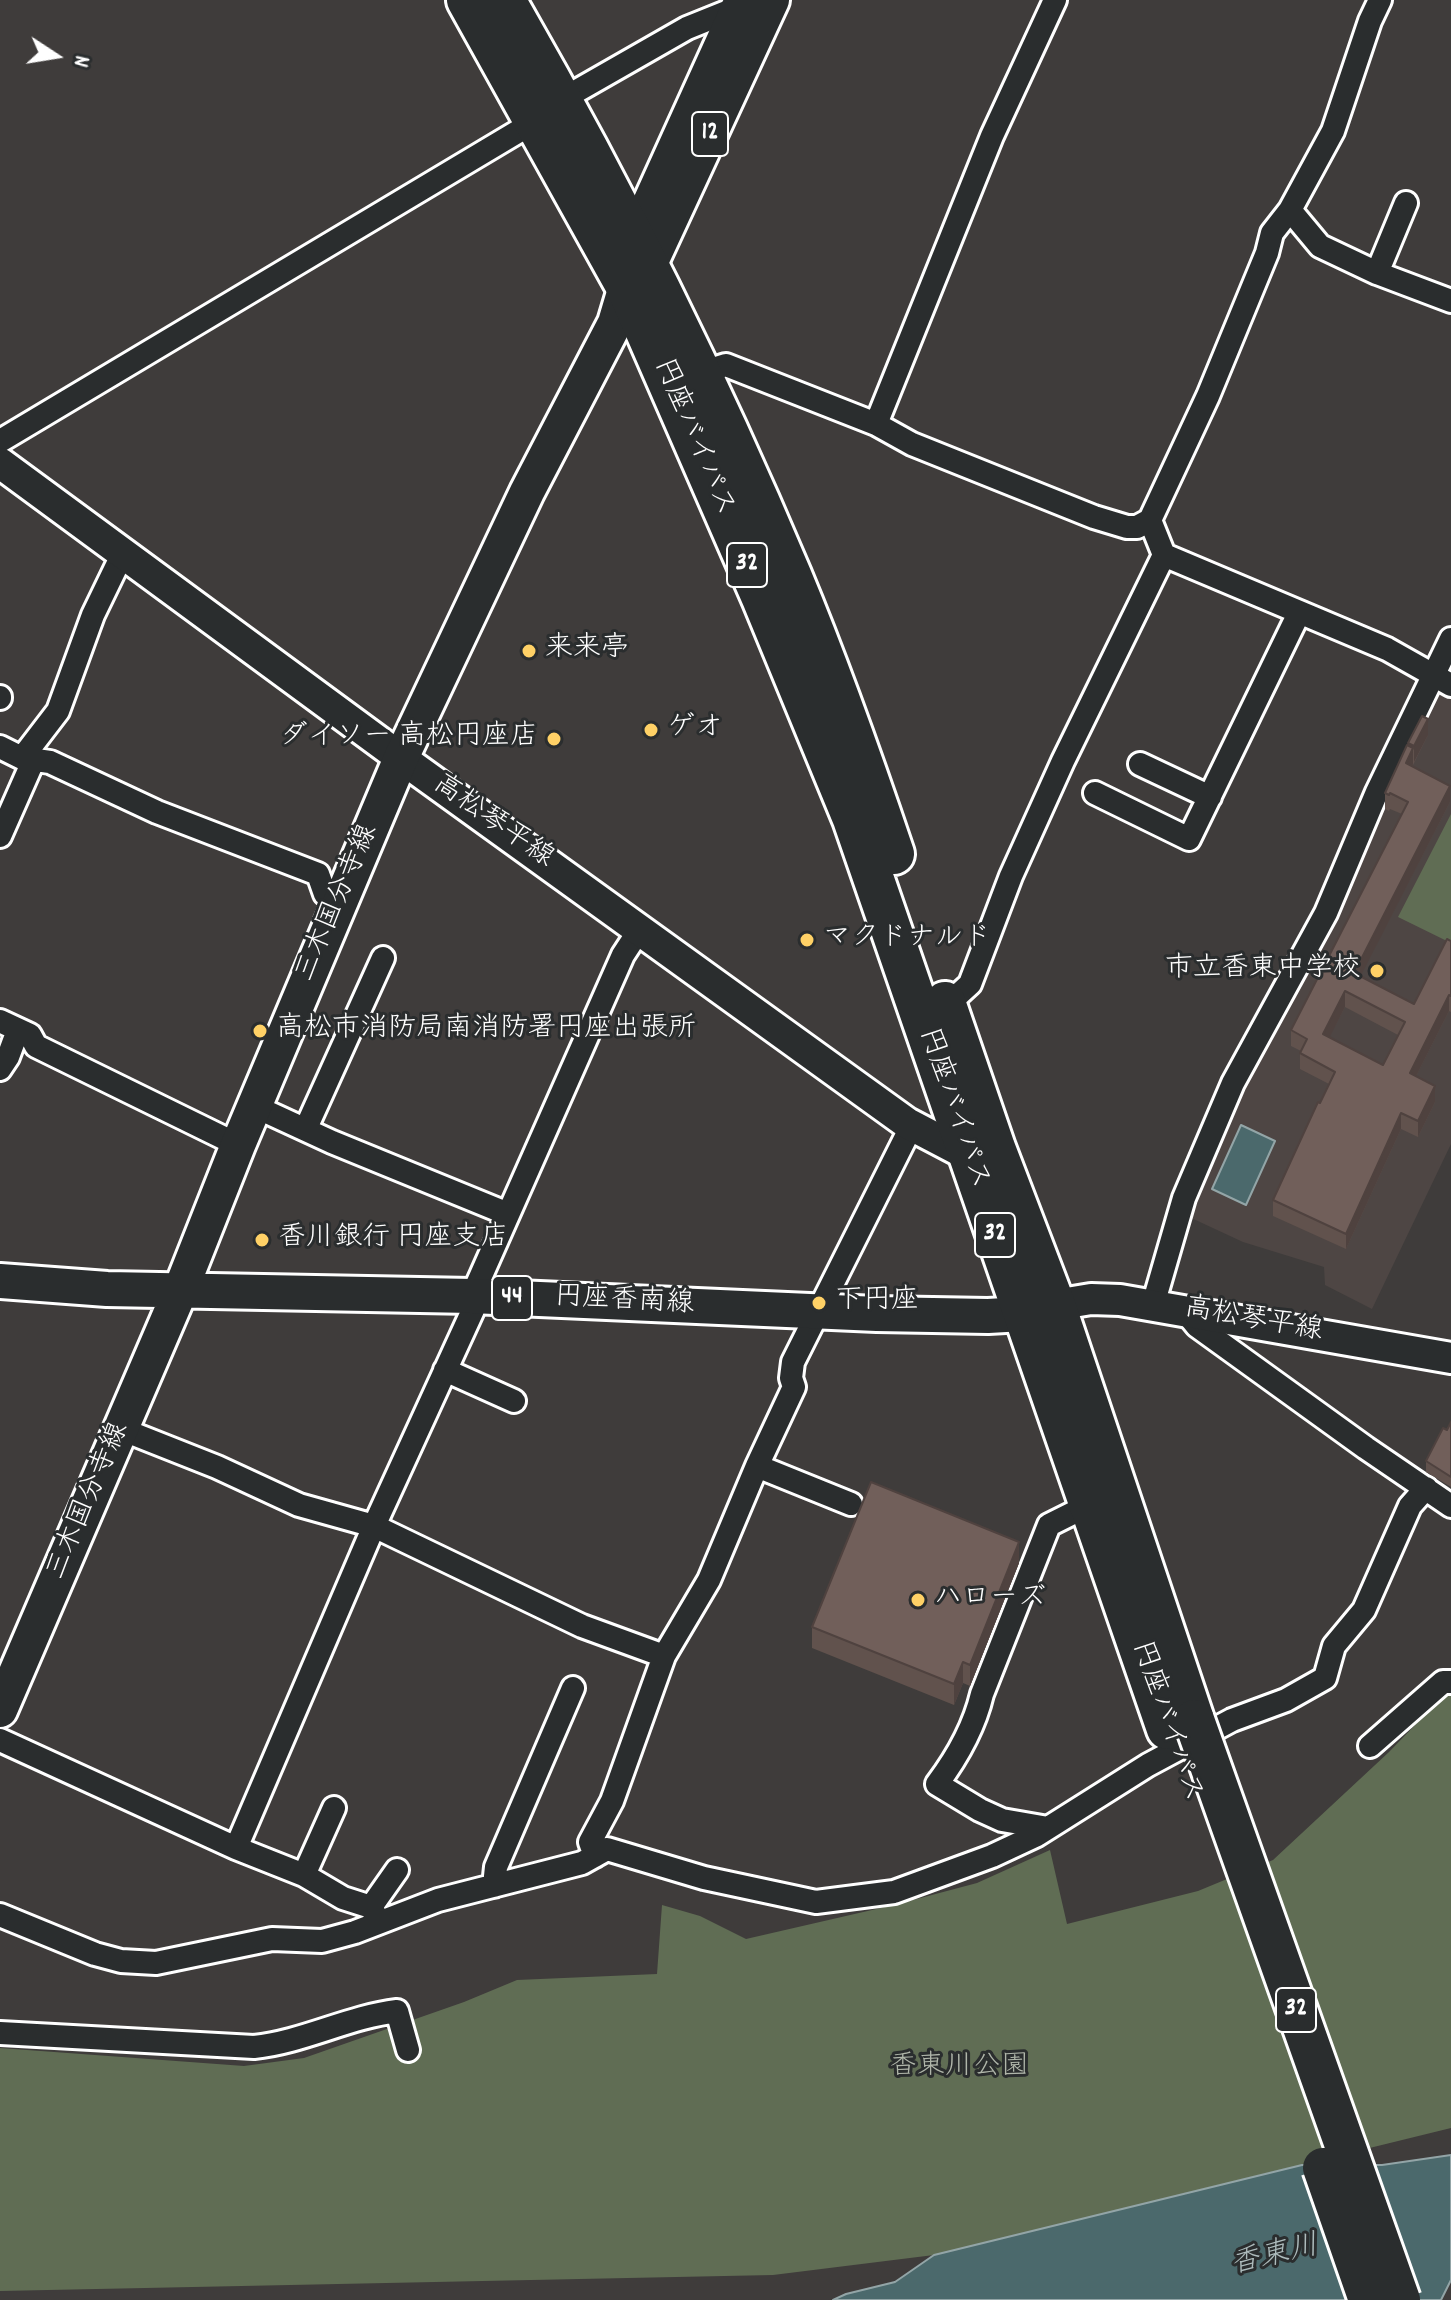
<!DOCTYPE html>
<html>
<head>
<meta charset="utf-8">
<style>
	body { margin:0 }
	#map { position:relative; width:1451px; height:2300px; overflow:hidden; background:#3f3c3b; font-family:Dekko,sans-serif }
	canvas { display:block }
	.north { position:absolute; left:16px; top:16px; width:80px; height:80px; -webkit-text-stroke:6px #2a2d2e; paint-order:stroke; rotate:102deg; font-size:22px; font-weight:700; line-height:32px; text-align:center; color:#fff }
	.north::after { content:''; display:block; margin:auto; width:28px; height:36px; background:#fff; clip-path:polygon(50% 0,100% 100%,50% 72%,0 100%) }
</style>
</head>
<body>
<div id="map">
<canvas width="1451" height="2300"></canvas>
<div class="north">N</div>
</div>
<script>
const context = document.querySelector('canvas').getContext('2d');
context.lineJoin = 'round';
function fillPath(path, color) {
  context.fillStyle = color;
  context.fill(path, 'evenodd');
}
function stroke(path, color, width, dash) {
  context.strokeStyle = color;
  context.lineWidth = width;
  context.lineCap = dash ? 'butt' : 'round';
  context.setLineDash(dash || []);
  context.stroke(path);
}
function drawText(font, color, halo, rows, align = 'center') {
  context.font = font + ' Dekko,"Klee One",sans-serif';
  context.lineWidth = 6;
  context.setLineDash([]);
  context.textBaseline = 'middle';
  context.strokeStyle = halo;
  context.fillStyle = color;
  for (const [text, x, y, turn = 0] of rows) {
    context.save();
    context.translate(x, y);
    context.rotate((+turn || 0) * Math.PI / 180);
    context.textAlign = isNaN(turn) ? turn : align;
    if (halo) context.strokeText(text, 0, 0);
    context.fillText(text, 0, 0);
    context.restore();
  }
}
fillPath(new Path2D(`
	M1434 682 1451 690V1144L1372 1309 1325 1285 1324 1267 1243 1242 1187 1216 1237 1084Z`), '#4e4644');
fillPath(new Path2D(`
	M1451 814V943L1398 917Z
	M1448 1691H1451V2128L934 2255 773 2275 0 2291V2048L244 2066 304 2058 464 2002 517 1980 657 1974 662 1905 700 1916 746 1939 898 1904 977 1883 1050 1850 1067 1924 1198 1891 1273 1860 1389 1752Z`), '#606d54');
const water = new Path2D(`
	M1241 1125 1275 1141 1246 1205 1212 1189Z
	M1451 2155V2280L1441 2300H833L846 2294 895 2282 934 2255 1302 2165H1382Z`);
fillPath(water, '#4b696c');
stroke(water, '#93a5a7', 2);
const street = new Path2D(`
	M561 100 687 28 739 7
	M1290 210 1320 246 1377 273 1451 301
	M1377 273 1406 203
	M700 373 726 365 876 424 912 444 1094 517 1127 527H1137L1150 520 1208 396 1267 253 1272 233 1290 210 1333 131 1370 21 1380 0
	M876 424 992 136 1055 0
	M0 441 534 122
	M1150 520 1164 555 1387 649 1451 685
	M0 697V698
	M0 747 22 758 50 762 157 812 318 874 325 894 339 902
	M22 758 58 711 93 615 123 553
	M1140 764 1210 797
	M1095 793 1189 839 1299 613
	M0 836 34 759
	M946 1006 970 984 1011 876 1063 761 1164 555
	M0 1021 30 1035 36 1046 238 1145
	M0 1069 8 1057 18 1030
	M254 1106 332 1142 508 1214
	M306 1128 383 958
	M1153 1305 1184 1198 1233 1083 1326 913 1377 792 1451 639
	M1184 1310 1197 1326 1366 1448 1451 1506
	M445 1370 514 1401
	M121 1429 217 1467 299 1505 374 1526 582 1626 664 1656
	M757 1466 851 1504
	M0 1740 236 1848 304 1875 343 1898 371 1907 379 1922
	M1370 1746 1443 1682H1451
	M1048 1828 1002 1820 980 1810 937 1784C958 1756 974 1728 982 1694L1049 1525 1089 1505
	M236 1848 374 1526 473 1310 472 1296 623 955 640 929
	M595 1856 590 1842 612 1801 664 1656 709 1580 757 1466 794 1387 791 1378 793 1362 912 1125
	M304 1875 334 1808
	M494 1886 496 1867 573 1688
	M371 1907 397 1870
	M0 1915 95 1954 121 1961 156 1963 272 1939 322 1941 355 1932 438 1900 582 1863 607 1849 704 1878 816 1902 894 1892 992 1856 1037 1835 1148 1765 1232 1720 1286 1700 1325 1678 1334 1646 1364 1610 1410 1506 1426 1488
	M0 2033 254 2047C303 2042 348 2017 397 2011L408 2050`);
const secondary = new Path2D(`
	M0 463 401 758 907 1123 968 1155 981 1152
	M1055 1305 1091 1299 1120 1300 1451 1358`);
const primary = new Path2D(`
	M633 281 648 268 772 0
	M0 1281 107 1289 472 1296 877 1314 988 1316 1023 1314 1046 1307
	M0 1710 181 1289 238 1145 401 758 527 492 615 323 626 286 634 238 742 0`);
const highway = new Path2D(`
	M467 0 626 286 762 598 853 819 1167 1729
	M505 0C612 185 708 378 791 575 829 666 863 762 894 854
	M945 1002 995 1148 1055 1305 1194 1720`);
stroke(street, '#fff', 28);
stroke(secondary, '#fff', 36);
stroke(primary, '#fff', 40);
stroke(highway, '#fff', 46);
stroke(street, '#2a2d2e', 22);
stroke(secondary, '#2a2d2e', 30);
stroke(primary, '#2a2d2e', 34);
stroke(highway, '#2a2d2e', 40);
const highwayBridge = new Path2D(`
	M1194 1720 1400 2300
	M1323 2168 1369 2300`);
stroke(highwayBridge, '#fff', 46, []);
stroke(highwayBridge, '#2a2d2e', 40);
fillPath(new Path2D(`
	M1428 735 1412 767 1450 802 1360 976 1414 1004 1451 941V1012L1449 1011 1416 1076 1435 1102 1418 1137 1401 1129 1346 1249 1273 1216V1200L1329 1084 1300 1069V1053L1301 1051 1291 1046V1030L1402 814 1390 809 1389 811 1385 809V793L1408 746V743ZM1345 1007 1398 1035 1383 1065 1329 1037Z
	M1451 1422V1487L1426 1472V1461Z
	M1019 1563 970 1686 963 1683 954 1705 812 1648V1627Z`), '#61524d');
fillPath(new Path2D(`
	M1428 719V735L1414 762V746Z
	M1413 748V764L1406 779V763Z
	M1450 786V802L1354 989V973Z
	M1345 991V1007L1323 1050V1034Z
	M1449 995V1011L1410 1088V1073Z
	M1435 1086V1102L1418 1137V1121Z
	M1401 1113V1129L1346 1249V1234Z
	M1019 1542V1563L970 1686V1665Z
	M963 1662V1683L954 1705V1684Z`), '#4f423f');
const building = new Path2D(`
	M1422 716 1428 719 1414 746 1408 743Z
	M1407 745 1413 748 1406 763 1450 786 1354 973 1414 1004 1447 939 1451 941V996L1449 995 1410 1073 1435 1086 1418 1121 1401 1113 1346 1234 1273 1200 1318 1102 1320 1103 1335 1072 1300 1053 1307 1039 1291 1030 1408 802 1390 793 1389 795 1385 793ZM1345 991 1405 1022 1383 1065 1323 1034Z
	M1451 1422V1477L1426 1461 1443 1428 1447 1430Z
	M871 1482 1019 1542 970 1665 963 1662 954 1684 812 1627Z`);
fillPath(building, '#715f5a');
stroke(building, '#4f423f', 2);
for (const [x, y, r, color] of [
	[529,651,8,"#ffd166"],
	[651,730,8,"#ffd166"],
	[554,739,8,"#ffd166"],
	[807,940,8,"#ffd166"],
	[1377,971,8,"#ffd166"],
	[260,1031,8,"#ffd166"],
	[262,1240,8,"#ffd166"],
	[819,1303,8,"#ffd166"],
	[918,1600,8,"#ffd166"]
]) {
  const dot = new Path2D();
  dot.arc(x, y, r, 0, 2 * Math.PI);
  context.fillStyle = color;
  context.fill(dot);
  stroke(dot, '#2a2d2e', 3);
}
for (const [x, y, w] of [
	[710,134,36],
	[747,565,40],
	[995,1235,40],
	[512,1298,40],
	[1296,2010,40]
]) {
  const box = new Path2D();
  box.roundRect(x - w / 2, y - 22, w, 44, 6);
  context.fillStyle = '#2a2d2e';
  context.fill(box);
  stroke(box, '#fff', 2);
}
drawText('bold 26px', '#fff', null, [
	["12",710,134],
	["32",747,565],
	["32",995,1235],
	["44",512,1298],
	["32",1296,2010]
]);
drawText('28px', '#fff', '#2a2d2e', [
	["円座バイパス",692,438,67],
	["高松琴平線",492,823,35],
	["三木国分寺線",339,904,-67],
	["円座バイパス",952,1109,71],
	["円座香南線",624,1303,3],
	["高松琴平線",1253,1322,10],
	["三木国分寺線",90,1502,-67],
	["円座バイパス",1165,1722,71]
]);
drawText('28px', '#fff', '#2a2d2e', [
	["来来亭",545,651],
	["ゲオ",667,730],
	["ダイソー 高松円座店",538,739,"right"],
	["マクドナルド",823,940],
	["市立香東中学校",1361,971,"right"],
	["高松市消防局南消防署円座出張所",276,1031],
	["香川銀行 円座支店",278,1240],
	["下円座",835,1303],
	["ハローズ",934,1600]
], 'left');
drawText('28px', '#b0b6aa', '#2a2d2e', [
	["香東川公園",959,2069]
]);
drawText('italic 30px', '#aebcbd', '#2a2d2e', [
	["香東川",1275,2258,-13]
]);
</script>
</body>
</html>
